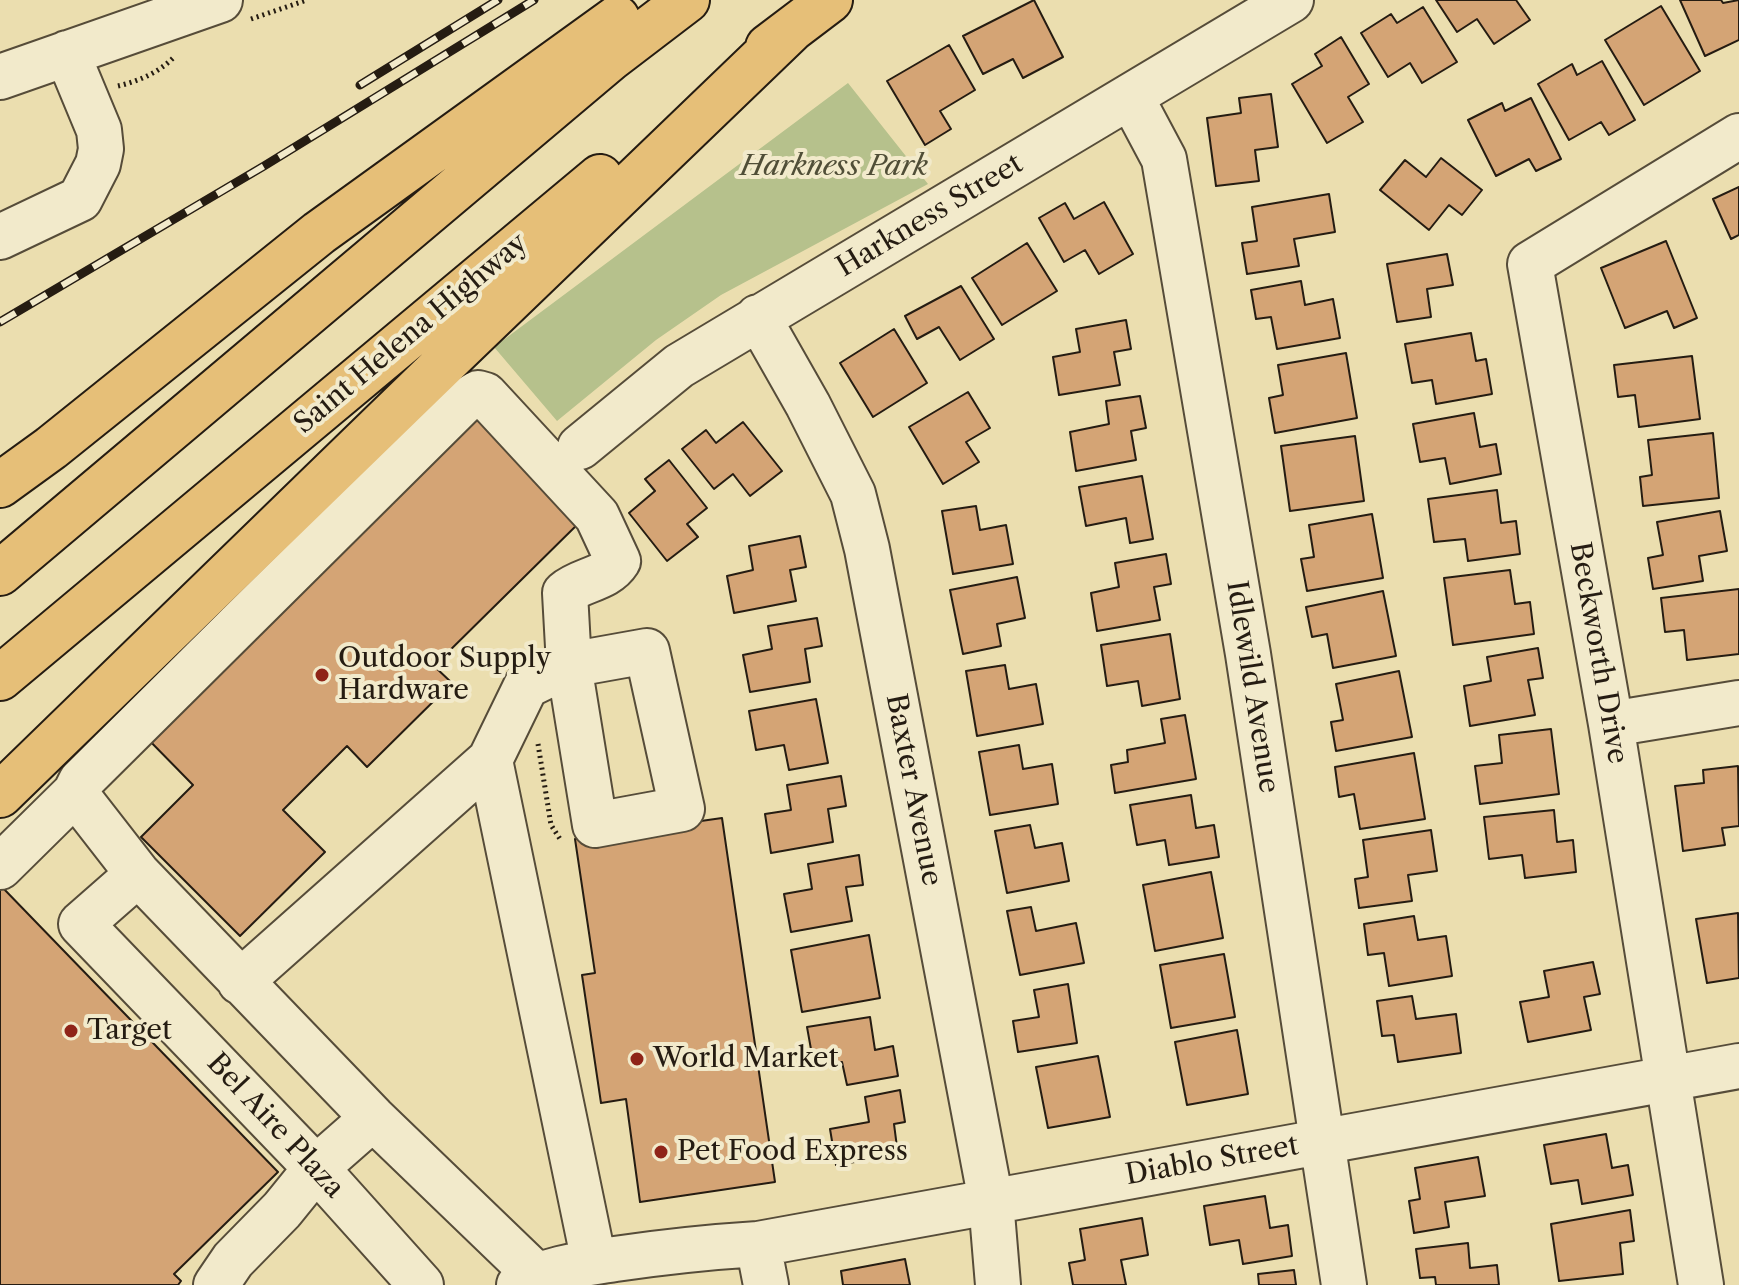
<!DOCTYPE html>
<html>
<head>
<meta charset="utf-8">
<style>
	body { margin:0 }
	canvas { display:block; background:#ebdeaf }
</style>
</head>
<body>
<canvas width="1739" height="1285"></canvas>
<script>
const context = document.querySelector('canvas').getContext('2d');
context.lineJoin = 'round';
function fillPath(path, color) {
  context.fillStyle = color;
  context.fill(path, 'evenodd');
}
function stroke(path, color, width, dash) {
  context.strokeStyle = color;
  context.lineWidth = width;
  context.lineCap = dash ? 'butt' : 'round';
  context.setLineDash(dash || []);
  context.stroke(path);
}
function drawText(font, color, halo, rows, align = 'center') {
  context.font = font + ' "Libre Caslon Text",serif';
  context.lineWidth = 8;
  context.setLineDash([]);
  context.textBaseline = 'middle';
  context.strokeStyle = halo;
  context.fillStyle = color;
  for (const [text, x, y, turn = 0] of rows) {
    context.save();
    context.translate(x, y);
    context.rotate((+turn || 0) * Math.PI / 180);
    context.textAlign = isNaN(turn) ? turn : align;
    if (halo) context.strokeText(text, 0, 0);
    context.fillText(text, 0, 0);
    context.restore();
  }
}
fillPath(new Path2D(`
	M848 83 928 184 721 295 656 340 557 421 494 347Z`), '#b6c18c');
const building = new Path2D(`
	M1034 0 1063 57 1023 78 1013 59 983 74 963 36Z
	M1436 0H1516L1530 20 1494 44 1477 19 1457 32Z
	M1680 0H1721L1723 3 1739 0V40L1705 56Z
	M1661 6 1700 71 1644 105 1605 40Z
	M1423 7 1457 62 1422 83 1410 63 1388 77 1361 33 1391 14 1397 23Z
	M1341 37 1369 84 1348 97 1363 122 1327 143 1292 84 1322 66 1315 54Z
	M949 45 975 90 940 111 951 129 925 145 887 81Z
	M1602 61 1635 120 1609 135 1601 122 1569 140 1538 84 1572 64 1577 75Z
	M1271 94 1278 147 1255 150 1259 181 1216 186 1207 118 1241 113 1239 98Z
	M1531 98 1561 159 1536 171 1529 159 1496 176 1468 120 1502 103 1505 111Z
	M1441 158 1482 190 1462 215 1449 205 1429 230 1380 190 1405 160 1426 177Z
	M1739 187V235L1731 239 1713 199Z
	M1329 194 1335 232 1294 239 1299 266 1247 274 1242 243 1257 241 1252 207Z
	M1104 202 1133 254 1099 274 1085 250 1064 262 1039 218 1065 203 1074 219Z
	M1666 241 1697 318 1674 328 1667 311 1625 328 1601 268Z
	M1027 243 1057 291 1002 325 972 278Z
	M1447 254 1453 285 1427 289 1431 317 1397 322 1387 264Z
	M1301 281 1305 305 1333 299 1340 338 1277 349 1271 317 1256 319 1251 290Z
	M961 286 994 339 960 360 939 327 917 339 905 316Z
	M1126 320 1131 349 1114 352 1120 385 1059 395 1053 357 1080 352 1076 329Z
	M894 329 927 383 873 417 840 363Z
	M1471 333 1476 361 1486 359 1492 394 1436 404 1432 380 1412 383 1405 344Z
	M1346 353 1357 418 1275 433 1269 398 1283 395 1278 365Z
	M1692 356 1700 419 1639 427 1635 395 1618 397 1614 365Z
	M968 392 990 428 966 442 979 462 943 484 909 427Z
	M1140 396 1146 428 1131 431 1136 460 1076 471 1070 432 1109 424 1106 401Z
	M476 401 587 515 434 666 452 683 367 767 347 746 283 810 325 852 240 936 141 837 193 785 142 733Z
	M1474 413 1480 447 1496 444 1501 474 1450 484 1445 458 1420 462 1413 424Z
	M743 422 782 471 750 496 733 474 714 489 682 449 706 430 716 443Z
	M1713 433 1719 498 1643 506 1640 477 1652 475 1648 440Z
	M1355 436 1364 501 1290 511 1281 446Z
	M669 460 707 508 687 524 698 537 667 561 629 513 655 491 645 479Z
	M1142 476 1153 539 1130 543 1126 518 1086 526 1079 487Z
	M1497 490 1501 523 1516 521 1520 554 1468 561 1465 539 1434 542 1428 499Z
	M976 506 980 530 1006 525 1013 564 953 574 942 511Z
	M1720 511 1727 551 1699 556 1703 581 1653 589 1648 558 1663 555 1657 522Z
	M1372 514 1383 578 1307 591 1301 559 1314 557 1309 525Z
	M800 536 806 567 790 570 796 601 734 613 727 576 753 570 749 546Z
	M1166 554 1171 584 1154 587 1160 620 1097 631 1091 593 1119 587 1115 563Z
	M1510 570 1515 604 1530 602 1534 634 1453 645 1444 578Z
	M1017 577 1025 618 997 624 1001 646 963 654 950 590Z
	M1739 589V654L1687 660 1684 630 1665 632 1661 598Z
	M1383 591 1396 656 1333 668 1327 634 1312 637 1306 607Z
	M817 618 822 646 805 649 810 682 750 692 743 655 772 649 768 626Z
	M1170 634 1180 699 1142 706 1138 681 1107 686 1101 645Z
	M1538 648 1543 678 1528 680 1535 715 1470 726 1464 686 1491 681 1487 657Z
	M1005 665 1009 689 1036 684 1043 724 977 736 966 671Z
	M1399 671 1412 737 1336 751 1331 722 1343 720 1336 684Z
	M816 699 828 763 789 770 784 745 756 750 749 711Z
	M1185 715 1196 779 1115 793 1111 765 1128 762 1127 750 1165 743 1161 719Z
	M1551 729 1559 794 1480 804 1475 766 1502 763 1499 735Z
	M1019 745 1023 769 1052 764 1058 804 990 815 979 752Z
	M1414 753 1425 819 1360 829 1354 794 1339 797 1335 767Z
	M1738 766 1739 826 1722 828 1725 845 1683 851 1675 786 1704 783 1703 770Z
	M841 776 846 806 828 809 833 842 771 853 765 814 791 810 787 785Z
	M1191 795 1196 828 1214 825 1219 857 1169 865 1165 840 1137 845 1130 805Z
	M1554 810 1557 842 1573 840 1576 872 1525 878 1522 855 1489 859 1484 817Z
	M722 818 775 1182 640 1202 626 1099 601 1103 582 975 595 973 575 839Z
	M1030 825 1035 848 1062 843 1069 881 1007 893 995 831Z
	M1431 830 1437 871 1408 875 1412 901 1359 908 1355 879 1368 877 1363 840Z
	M859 855 863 885 846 887 852 921 791 932 784 894 812 889 808 864Z
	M1211 872 1223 938 1155 951 1143 885Z
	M2 887 278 1172 174 1274 181 1281 178 1285H0V890Z
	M1031 907 1036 931 1076 923 1084 963 1020 975 1007 911Z
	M1738 913 1739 978 1707 983 1696 919Z
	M1414 916 1418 940 1446 936 1452 976 1389 986 1384 953 1368 955 1364 924Z
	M869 935 880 998 802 1012 791 950Z
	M1224 954 1235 1017 1171 1028 1160 965Z
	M1593 962 1600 994 1584 997 1591 1030 1528 1042 1520 1002 1549 997 1544 971Z
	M1068 984 1077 1043 1018 1052 1013 1021 1039 1017 1034 990Z
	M1412 996 1416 1019 1456 1014 1461 1053 1398 1062 1394 1035 1382 1036 1377 1001Z
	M870 1017 875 1050 893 1046 898 1076 847 1085 842 1062 814 1066 807 1027Z
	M1237 1030 1248 1094 1187 1105 1175 1042Z
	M1098 1056 1110 1117 1048 1128 1036 1067Z
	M900 1090 905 1122 894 1124 898 1155 836 1165 830 1129 869 1122 865 1097Z
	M1606 1134 1612 1168 1628 1165 1633 1195 1582 1204 1578 1180 1551 1184 1544 1145Z
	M1478 1157 1485 1196 1445 1202 1449 1227 1414 1233 1409 1201 1420 1199 1415 1168Z
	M1265 1196 1270 1228 1288 1225 1292 1256 1243 1264 1239 1240 1210 1245 1204 1206Z
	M1630 1210 1634 1241 1620 1243 1623 1274 1559 1281 1551 1224Z
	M1142 1218 1148 1255 1121 1260 1126 1285H1073L1069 1263 1085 1260 1080 1229Z
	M1468 1243 1470 1268 1497 1265 1499 1285H1436L1435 1277 1420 1278 1416 1249Z
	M905 1259 910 1285H843L841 1271Z
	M1294 1270 1296 1285H1259L1258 1274Z`);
fillPath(building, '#d4a475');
stroke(building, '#251c12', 2);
const minor = new Path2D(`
	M0 77 220 0
	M1131 97 1164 159 1248 654 1344 1285
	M0 237 80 199 98 164 101 149 99 130 67 53
	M758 317 808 405 853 494 867 549 991 1201 998 1285
	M580 447 679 366 1291 0
	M1611 724 1739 703
	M0 867 75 793
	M138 874 75 793 81 781 463 402 478 393 485 395 597 516 618 561C606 580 581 579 565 593L569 665 595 825 682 809 647 651 569 665 526 686 490 760
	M240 982 490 760 594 1262
	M758 1244 766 1285
	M216 1285 233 1260 282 1210 316 1168 373 1118
	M421 1285 316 1168 81 924 138 874 373 1118 536 1275
	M519 1285C547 1268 583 1264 615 1259 663 1252 710 1247 758 1244L1739 1066
	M1701 1285 1611 724 1530 264 1739 136`);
const highway = new Path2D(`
	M768 47 830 0
	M0 485 51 448 319 233 617 18
	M0 573 611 58 687 0
	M0 678 600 177
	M0 795 453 355 791 30`);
stroke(minor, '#564c39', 48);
stroke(highway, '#251c12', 48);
stroke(new Path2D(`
	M251 19 307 0
	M118 86C139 81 160 72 175 56
	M538 744 551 825 560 839`), '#251c12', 5, [2, 4]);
stroke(minor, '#f2eacb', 44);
stroke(highway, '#e6bf78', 44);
const rail = new Path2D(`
	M360 85 498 0
	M0 322 264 166 534 0`);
stroke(rail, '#251c12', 9);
stroke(rail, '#f2eacb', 6, [18]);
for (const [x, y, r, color] of [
	[322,675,8,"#8f2418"],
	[71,1031,8,"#8f2418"],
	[637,1059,8,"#8f2418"],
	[661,1152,8,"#8f2418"]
]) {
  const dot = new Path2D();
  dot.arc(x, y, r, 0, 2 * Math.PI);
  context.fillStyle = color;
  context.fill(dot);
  stroke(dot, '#f2eacb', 3);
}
drawText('italic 28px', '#504e37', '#f2eacb', [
	["Harkness Park",834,167]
]);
drawText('28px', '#251c12', '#f2eacb', [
	["Harkness Street",930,216,-31],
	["Saint Helena Highway",411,334,-40],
	["Beckworth Drive",1598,653,80],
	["Idlewild Avenue",1252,687,81],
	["Baxter Avenue",913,790,79],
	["Bel Aire Plaza",275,1126,47],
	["Diablo Street",1212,1161,-10]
]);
drawText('28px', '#251c12', '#f2eacb', [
	["Outdoor Supply",338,659],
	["Hardware",338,691],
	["Target",87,1031],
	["World Market",653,1059],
	["Pet Food Express",677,1152]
], 'left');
</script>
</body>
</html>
